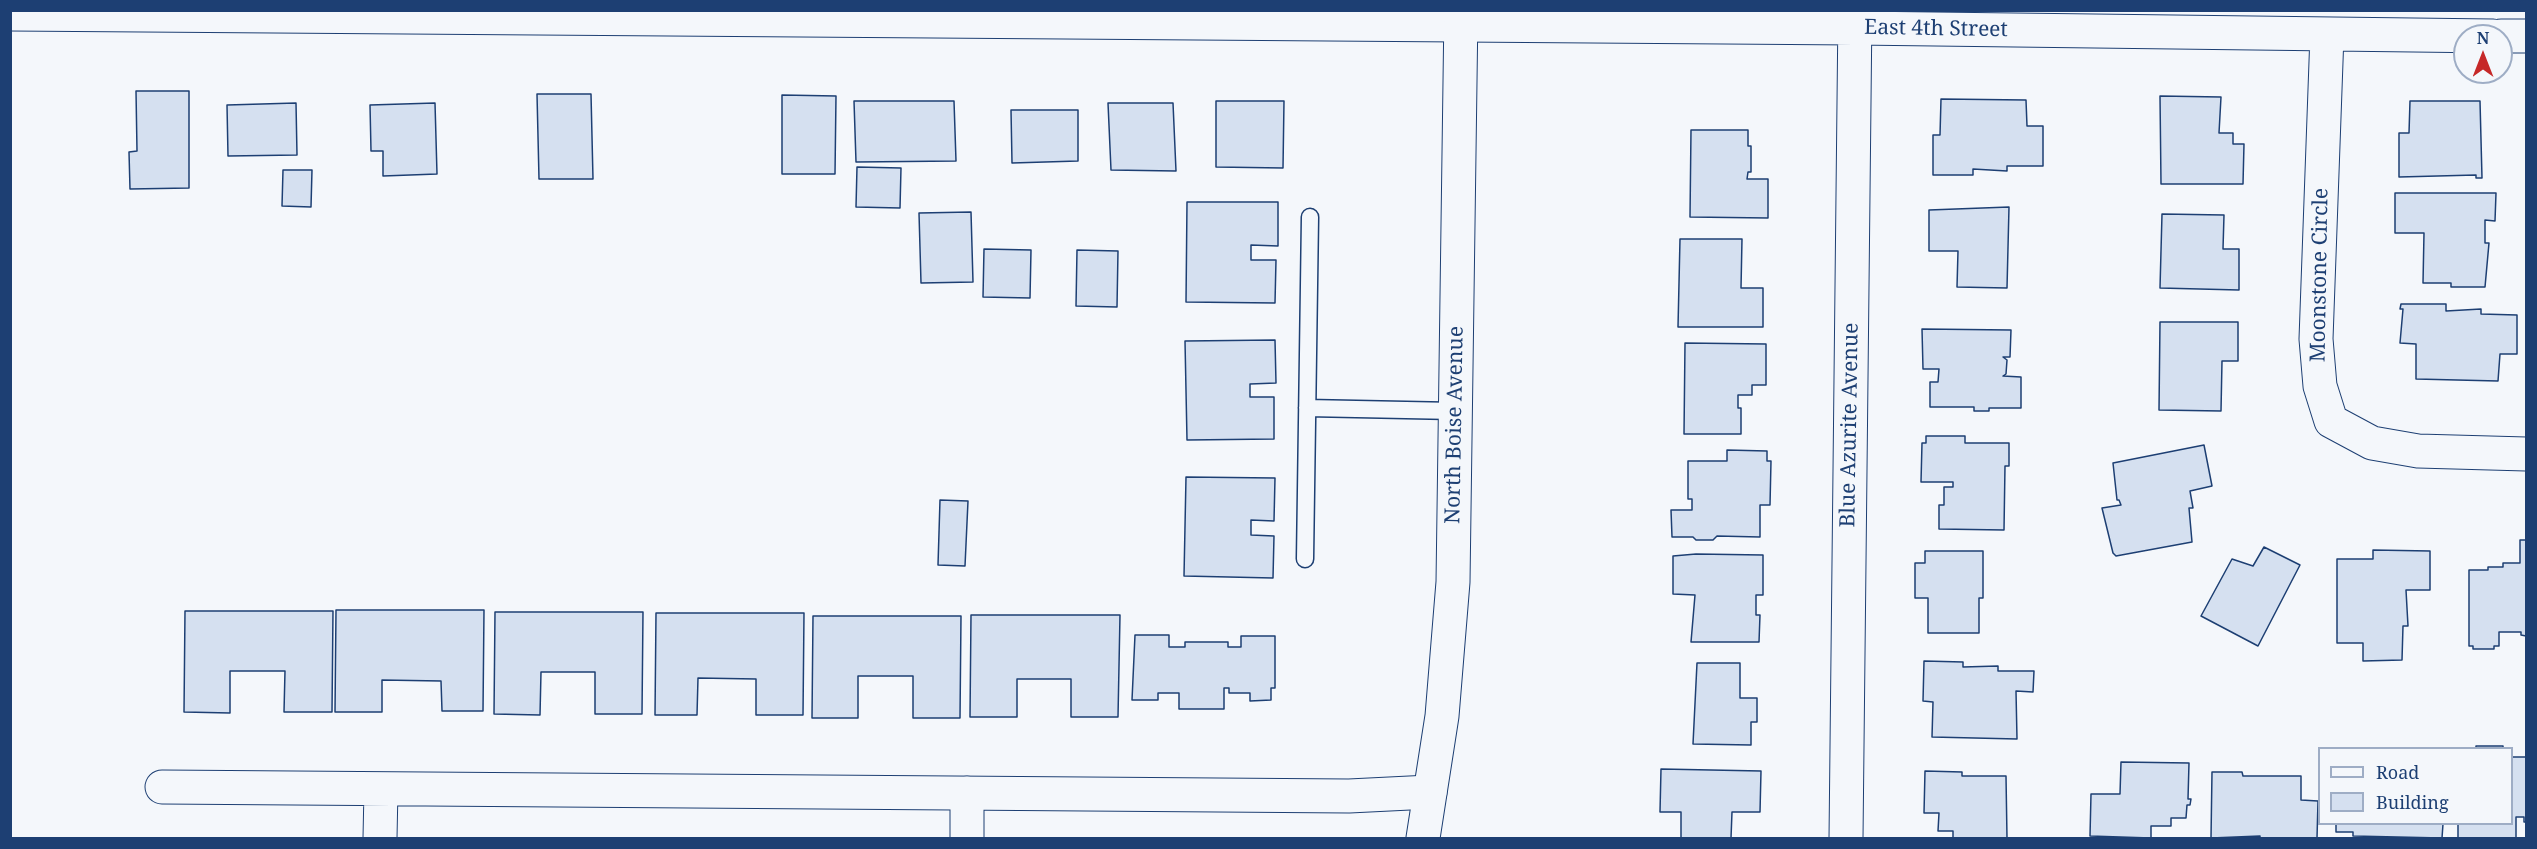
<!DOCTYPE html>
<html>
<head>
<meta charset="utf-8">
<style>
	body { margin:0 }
	#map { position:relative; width:2537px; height:849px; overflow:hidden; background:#f4f7fb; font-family:"Noto Serif",serif }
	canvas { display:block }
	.frame { position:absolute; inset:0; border:12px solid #1d3f73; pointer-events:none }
	.legend { position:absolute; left:2318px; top:747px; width:195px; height:78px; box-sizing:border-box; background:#f4f7fb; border:2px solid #9eadc5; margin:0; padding:8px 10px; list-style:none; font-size:18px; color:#1d3f73 }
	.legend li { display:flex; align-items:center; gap:12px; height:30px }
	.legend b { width:30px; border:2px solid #9eadc5 }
	.north { position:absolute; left:2453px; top:24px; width:60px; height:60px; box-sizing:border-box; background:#f4f7fb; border:2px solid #9eadc5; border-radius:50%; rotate:0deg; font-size:16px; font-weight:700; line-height:24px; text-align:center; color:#1d3f73 }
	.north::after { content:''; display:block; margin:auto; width:21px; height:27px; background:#c62828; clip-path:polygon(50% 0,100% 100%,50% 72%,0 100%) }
</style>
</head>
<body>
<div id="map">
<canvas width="2537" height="849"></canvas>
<div class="frame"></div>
<ul class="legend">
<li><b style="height:8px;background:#f4f7fb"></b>Road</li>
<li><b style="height:16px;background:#d5e0f0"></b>Building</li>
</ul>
<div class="north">N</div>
</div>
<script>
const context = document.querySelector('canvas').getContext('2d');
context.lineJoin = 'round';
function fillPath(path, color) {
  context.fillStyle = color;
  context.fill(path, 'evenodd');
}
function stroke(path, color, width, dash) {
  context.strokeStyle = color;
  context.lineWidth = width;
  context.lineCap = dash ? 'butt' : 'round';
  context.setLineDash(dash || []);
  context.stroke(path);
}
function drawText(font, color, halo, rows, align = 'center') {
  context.font = font + ' "Noto Serif",serif';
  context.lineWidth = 4.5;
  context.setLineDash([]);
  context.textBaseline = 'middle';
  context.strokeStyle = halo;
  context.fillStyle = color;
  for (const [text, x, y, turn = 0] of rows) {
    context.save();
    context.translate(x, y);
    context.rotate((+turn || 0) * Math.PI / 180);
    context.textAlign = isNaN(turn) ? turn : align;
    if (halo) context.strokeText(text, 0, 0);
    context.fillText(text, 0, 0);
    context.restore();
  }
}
const building = new Path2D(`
	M136 91H189V188L130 189 129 152 137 151Z
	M537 94H591L593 179H539Z
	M782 95 836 96 835 174H782Z
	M2160 96 2221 97 2219 133H2233V144H2244L2243 184H2161Z
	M1941 99 2026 100 2027 126H2043V166H2007V171L1973 169V175H1933V135H1940Z
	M854 101H954L956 161 856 162Z
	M1216 101H1284L1283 168 1216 167Z
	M2410 101H2480L2482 178H2476V175L2399 177V133H2409Z
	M296 103 297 155 228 156 227 105Z
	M435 103 437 174 383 176V151H371L370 105Z
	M1108 103H1173L1176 171 1111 170Z
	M1011 110H1078V161L1012 163Z
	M1691 130H1748V146H1751V172H1748L1747 179H1768V218L1690 217Z
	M857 167 901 168 900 208 856 207Z
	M283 170H312L311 207 282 206Z
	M2395 193H2496L2495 221 2485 220V243H2489L2485 287H2451V283H2423L2424 233H2395Z
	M1187 202H1278V246L1251 245V260H1276L1275 303 1186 302Z
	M2009 207 2007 288 1957 287 1958 251H1929V210Z
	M971 212 973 282 921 283 919 213Z
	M2162 214 2224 215 2223 249H2239V290L2160 288Z
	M1680 239H1742L1741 288H1763V327H1678Z
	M984 249 1031 250 1030 298 983 297Z
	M1077 250 1118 251 1117 307 1076 306Z
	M2401 304H2446V311L2481 309V314L2517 315V354H2500L2498 381 2416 379V344L2400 343 2403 309H2400Z
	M2160 322H2238V361H2222L2221 411 2159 410Z
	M1922 329 2011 330 2010 357H2003L2007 360 2006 374 2003 376 2021 377V408H1989V411H1974V407H1930V382H1938L1939 369H1923Z
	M1275 340 1276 383 1250 384V397H1274V439L1187 440 1185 341Z
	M1685 343 1766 344V385H1752V395H1738V408H1741V434H1684Z
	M1926 436H1965V443H2009V466H2005L2004 530 1939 529V505H1944V487H1953V482H1921L1922 443H1926Z
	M2204 445 2212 486 2190 491 2193 508H2189L2192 542 2116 556 2113 553 2102 508 2121 505 2119 500H2117L2113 463Z
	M1727 450 1767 451V461H1771L1770 505H1760V537L1717 536 1713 540H1696L1693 537H1672L1671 510H1692V499H1688V461H1727Z
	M1186 477 1275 478 1274 521 1251 520V535L1274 536 1273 578 1184 576Z
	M940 500 968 501 965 566 938 565Z
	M2520 540H2526V636L2521 635V632H2499V646H2494V649H2473V646H2469V570H2488V567H2503V563H2520Z
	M2264 547 2300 565 2258 646 2201 616 2232 559 2253 566Z
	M2373 550 2430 551V590H2406L2408 626H2403L2402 660 2363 661V643H2337V559H2373Z
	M1925 551H1983V598H1979V633H1928V598H1915V563H1925Z
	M1696 554 1763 555V595H1756V615H1760L1759 642H1691L1695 595 1673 594V556Z
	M336 610H484L483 711H442L441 681 382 680V712H335Z
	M185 611H333L332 712H284L285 671H230V713L184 712Z
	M495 612H643L642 714H595V672H541L540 715 494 714Z
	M656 613H804L803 715H756V679L698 678 697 715H655Z
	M971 615H1120L1118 717H1071V679H1017V717H970Z
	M813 616H961L960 718H913V676H858V718H812Z
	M1135 635H1169V647H1185V642H1228V647H1241V636H1275V688H1271V700L1250 701V693H1229V688H1224V709H1179V693H1158V700H1132Z
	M1924 661 1963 662V667L1998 666V671H2034L2033 692 2016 691 2017 739 1932 737 1933 702 1923 701Z
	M1697 663H1740V698H1757V722H1751V745L1693 744Z
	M2476 746H2503V748H2476Z
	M2512 757H2526V822H2524V817H2516V838H2458V824H2512Z
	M2121 762 2189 763 2188 799H2191L2190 805H2187L2186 818H2171V826H2151V838L2090 836 2091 794H2120Z
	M1661 769 1761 771 1760 812H1732L1731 838H1681V812H1660Z
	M1925 771 1962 772V776H2006L2007 838H1953V831H1938L1939 813H1924Z
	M2212 772H2242L2243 776H2301V800L2318 801 2317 838H2260V836L2211 838Z
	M2336 824H2443L2442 838 2353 836V832H2336Z`);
fillPath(building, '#d5e0f0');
stroke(building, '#1d3f73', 1.5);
const service = new Path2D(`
	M1307 408 1455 411
	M1305 559 1310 217`);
const minor = new Path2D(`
	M10 14 1855 28 2493 36
	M2327 34 2316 339 2320 386 2331 421 2372 443 2418 451 2526 454
	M2501 36H2526
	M162 787 1349 796 1430 792
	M380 838 381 789
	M967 838V793
	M1846 838 1855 10`);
const tertiary = new Path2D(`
	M1423 838 1442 716 1453 582 1461 10`);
stroke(service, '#1d3f73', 19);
stroke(minor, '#1d3f73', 35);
stroke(tertiary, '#1d3f73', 35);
stroke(service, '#f4f7fb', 16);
stroke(minor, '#f4f7fb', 33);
stroke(tertiary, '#f4f7fb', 33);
drawText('21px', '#1d3f73', '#f4f7fb', [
	["East 4th Street",1936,29,1],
	["Moonstone Circle",2320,275,-89],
	["North Boise Avenue",1455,425,-89],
	["Blue Azurite Avenue",1850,425,-89]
]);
</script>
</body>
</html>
